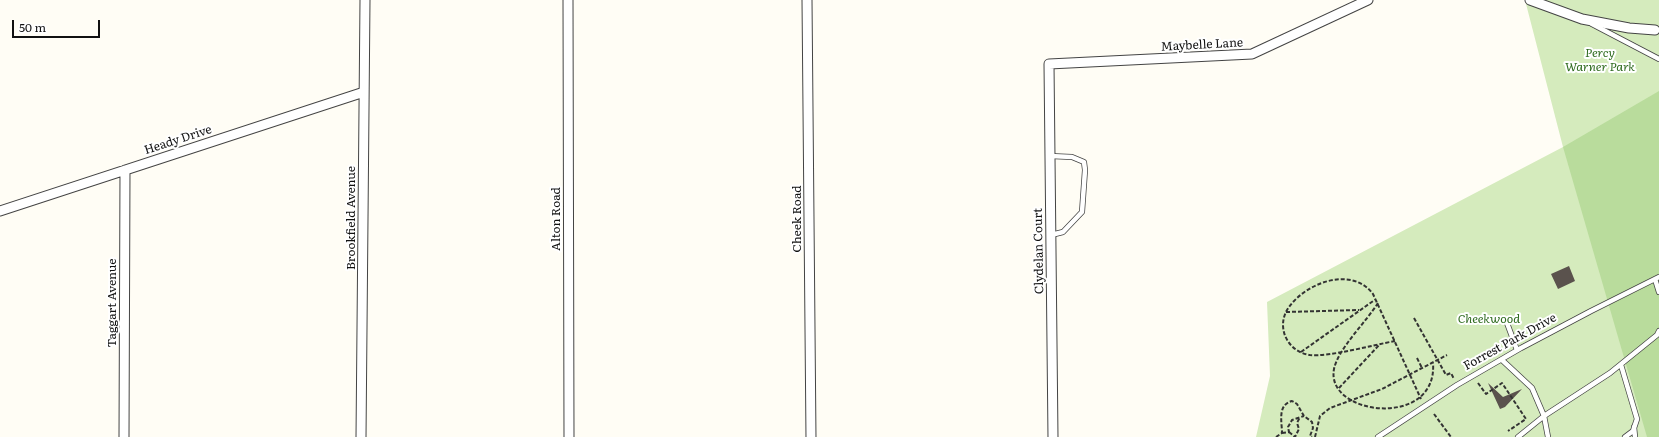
<!DOCTYPE html>
<html>
<head>
<meta charset="utf-8">
<style>
	body { margin:0 }
	#map { position:relative; width:1659px; height:437px; overflow:hidden; background:#fffdf5; font-family:Literata,serif }
	canvas { display:block }
	.scale { position:absolute; left:12px; top:20px; width:88px; height:18px; box-sizing:border-box; border:2px solid #111; border-top:0; padding-left:5px; font-size:12px; line-height:14px; white-space:nowrap; color:#111; -webkit-text-stroke:3px #fff; paint-order:stroke }
</style>
</head>
<body>
<div id="map">
<canvas width="1659" height="437"></canvas>
<div class="scale">50 m</div>
</div>
<script>
const context = document.querySelector('canvas').getContext('2d');
context.lineJoin = 'round';
function fillPath(path, color) {
  context.fillStyle = color;
  context.fill(path, 'evenodd');
}
function stroke(path, color, width, dash) {
  context.strokeStyle = color;
  context.lineWidth = width;
  context.lineCap = dash ? 'butt' : 'round';
  context.setLineDash(dash || []);
  context.stroke(path);
}
function drawText(font, color, halo, rows, align = 'center') {
  context.font = font + ' Literata,serif';
  context.lineWidth = 4;
  context.setLineDash([]);
  context.textBaseline = 'middle';
  context.strokeStyle = halo;
  context.fillStyle = color;
  for (const [text, x, y, turn = 0] of rows) {
    context.save();
    context.translate(x, y);
    context.rotate((+turn || 0) * Math.PI / 180);
    context.textAlign = isNaN(turn) ? turn : align;
    if (halo) context.strokeText(text, 0, 0);
    context.fillText(text, 0, 0);
    context.restore();
  }
}
fillPath(new Path2D(`
	M1525 0H1659V437H1256L1270 376 1267 302 1563 147Z`), '#d5ebbd');
fillPath(new Path2D(`
	M1659 91V437H1647L1563 147Z`), '#b9dc9c');
fillPath(new Path2D(`
	M1569 266 1575 281 1558 289 1551 274Z
	M1488 383 1503 397 1522 389 1505 407 1500 409Z`), '#5a524d');
const service = new Path2D(`
	M1592 24 1659 59
	M1050 156 1072 157 1084 162 1085 170 1082 212 1063 232 1051 235
	M1655 279 1659 292
	M1507 323 1517 350
	M1502 360 1532 388 1544 416 1518 437
	M1621 365 1637 419 1633 431 1625 437
	M1634 427 1635 437
	M1378 437 1457 385 1521 348 1591 311 1659 277
	M1548 437 1544 416 1610 373 1657 335 1659 331`);
const minor = new Path2D(`
	M568 0 569 437
	M807 0 811 437
	M1530 0 1582 19 1629 28 1655 30
	M0 211 364 92
	M124 437 125 170
	M361 437 365 0
	M1053 437 1049 64 1252 54 1368 0`);
stroke(service, '#444', 6);
stroke(minor, '#444', 11);
stroke(new Path2D(`
	M1378 303C1366 322 1338 349 1334 369 1325 416 1438 429 1433 363
	M1286 312 1359 310
	M1414 318 1446 375 1451 373 1454 379
	M1395 341C1373 345 1330 357 1310 355 1287 352 1275 326 1289 307 1307 282 1352 266 1373 294L1421 399
	M1301 352 1376 299
	M1417 358 1422 368
	M1478 383 1486 394 1502 383 1526 419 1508 431
	M1339 388 1380 344
	M1434 414 1451 437
	M1289 432 1295 437 1299 429 1297 423 1300 417
	M1282 433 1289 432 1288 427 1292 420 1304 416
	M1276 437 1282 433C1282 422 1277 405 1292 401L1297 404 1304 416 1312 422 1313 428 1310 436 1312 437
	M1315 437 1320 416 1330 408 1382 389 1447 355`), '#333', 2, [4, 2]);
stroke(service, '#fff', 4.5);
stroke(minor, '#fff', 9);
drawText('12px', '#111', '#fff', [
	["Maybelle Lane",1202,45,-3],
	["Heady Drive",178,140,-18],
	["Brookfield Avenue",351,218,-90],
	["Alton Road",556,219,-90],
	["Cheek Road",797,219,-90],
	["Clydelan Court",1039,251,-91],
	["Taggart Avenue",112,303,-90],
	["Forrest Park Drive",1510,342,-29]
]);
drawText('italic 12px', '#2f6b1f', '#fff', [
	["Percy",1600,53],
	["Warner Park",1600,67],
	["Cheekwood",1489,319]
]);
</script>
</body>
</html>
